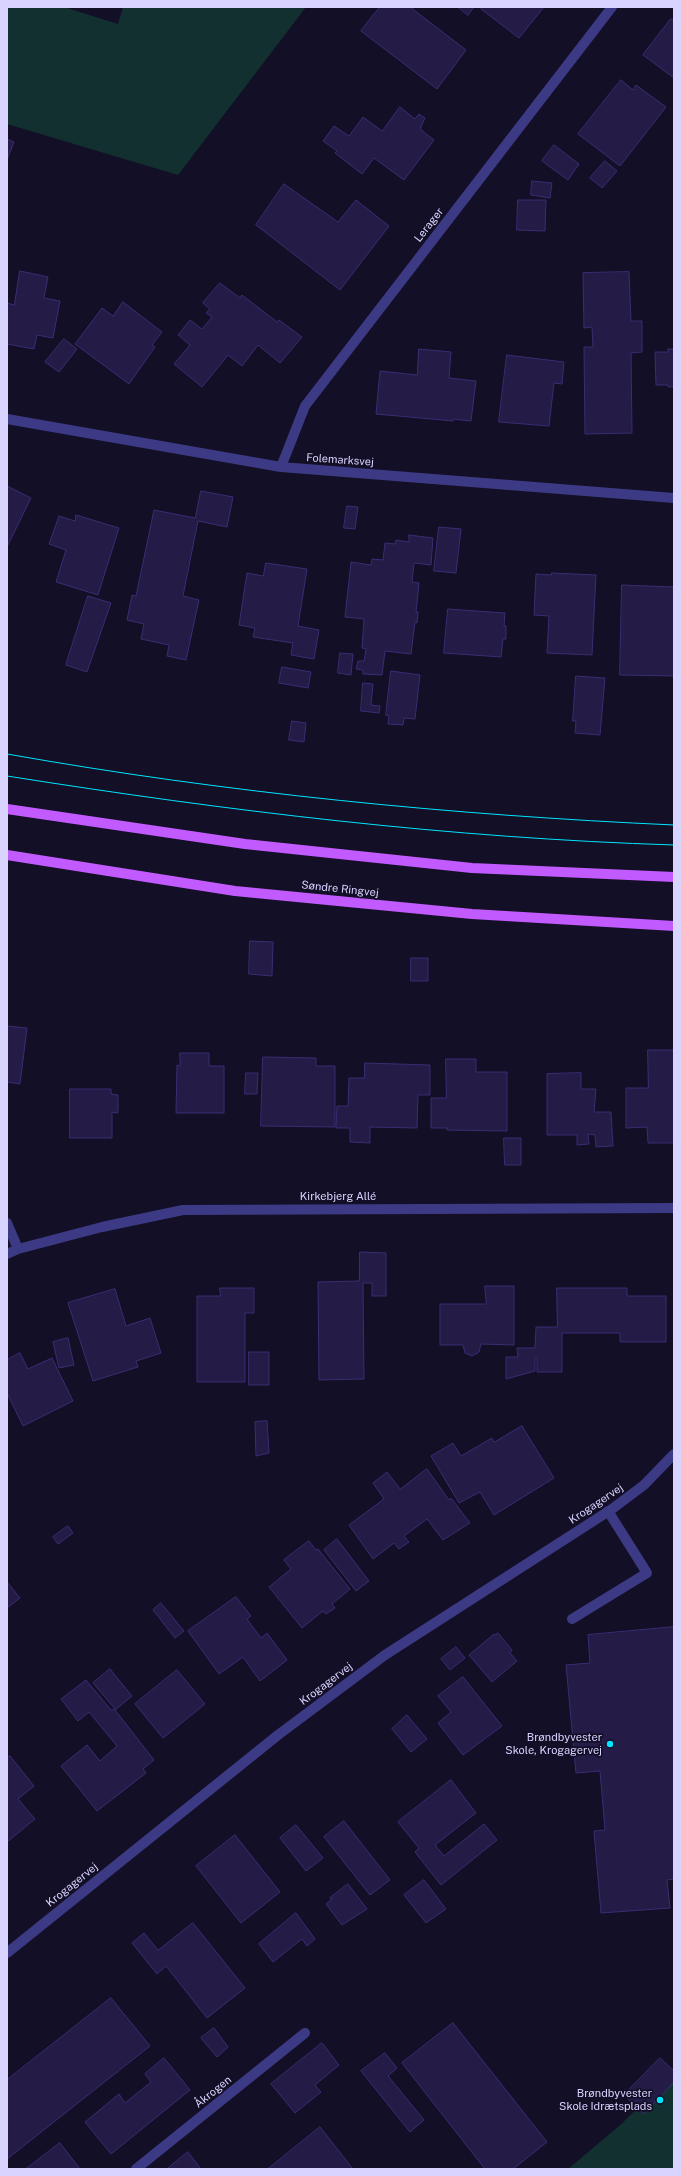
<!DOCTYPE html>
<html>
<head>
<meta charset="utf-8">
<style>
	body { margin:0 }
	#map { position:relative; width:681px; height:2176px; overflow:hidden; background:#130f26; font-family:"Public Sans",sans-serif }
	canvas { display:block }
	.frame { position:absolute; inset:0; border:8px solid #d9d4ff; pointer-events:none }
</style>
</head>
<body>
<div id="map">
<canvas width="681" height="2176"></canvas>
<div class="frame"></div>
</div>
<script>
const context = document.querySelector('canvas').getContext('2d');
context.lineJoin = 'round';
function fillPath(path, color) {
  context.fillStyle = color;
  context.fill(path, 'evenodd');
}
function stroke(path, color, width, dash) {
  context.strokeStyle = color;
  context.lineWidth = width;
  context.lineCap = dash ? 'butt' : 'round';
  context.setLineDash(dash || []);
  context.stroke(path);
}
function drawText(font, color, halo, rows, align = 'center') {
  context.font = font + ' "Public Sans",sans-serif';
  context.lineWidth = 3.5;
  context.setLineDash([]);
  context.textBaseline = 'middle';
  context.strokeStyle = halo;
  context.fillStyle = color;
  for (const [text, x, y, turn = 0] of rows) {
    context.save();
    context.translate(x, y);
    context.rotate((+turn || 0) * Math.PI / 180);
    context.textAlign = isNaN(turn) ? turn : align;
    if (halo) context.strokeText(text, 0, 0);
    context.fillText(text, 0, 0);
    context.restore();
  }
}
fillPath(new Path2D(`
	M7 7H64L118 24 123 7H306L178 175 7 124Z
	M674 2073V2169H568L619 2126Z`), '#12302f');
const building = new Path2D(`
	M380 7H410L466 50 437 89 361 31Z
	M458 7H474L468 15Z
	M483 7H544L519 38 481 9Z
	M671 19 674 21V78L643 55Z
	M621 80 633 90 636 85 666 107 620 166 578 134Z
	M400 107 415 119 419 114 425 118 420 129 434 140 404 180 374 158 362 174 335 153 337 151 323 141 334 126 349 136 363 117 382 131Z
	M7 139 14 142 7 160Z
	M554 145 579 164 568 180 542 161Z
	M605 161 617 171 602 188 590 178Z
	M532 181 552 183 550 198 531 195Z
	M284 184 338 222 356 200 389 226 340 290 256 225Z
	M518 200H546L545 231 517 230Z
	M20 271 48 277 44 298 60 301 53 338 37 335 34 349 7 344V303L14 305Z
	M629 272 631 321H642V352L631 353 632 433 585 434 584 347H593L592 327 584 328 583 273Z
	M220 283 240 298 242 295 277 322 279 320 302 337 280 363 258 345 242 366 228 355 202 387 174 364 190 345 178 335 190 320 202 329 212 317 206 313 210 309 203 303Z
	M123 302 162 332 152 345 155 347 129 384 75 344 102 308 113 316Z
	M64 339 77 349 59 372 45 362Z
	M419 349 451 352 449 378 476 381 471 421 453 419V421L376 414 380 371 417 375Z
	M668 349H674V387H668V385H656L655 352H668Z
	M507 355 564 362 562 384 554 383 549 426 499 422Z
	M7 486 31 498 7 547Z
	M201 491 233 497 227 527 198 521 183 596 199 600 186 660 167 656 169 645 141 639 144 624 127 620 132 595 136 596 154 510 195 518Z
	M347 506 358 507 355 529 344 528Z
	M76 515 119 528 98 595 56 582 66 550 49 544 59 516 75 521Z
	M439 527 461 529 456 573 434 571Z
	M409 535 433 538 431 565 414 563 412 582 419 583 416 612H418L417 623 415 622 411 654 385 651 382 675 363 674V670L356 669 358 661H364L366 649 362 648 364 619 345 617 351 562 371 565 372 559 383 560 385 543 395 544 396 540 409 542Z
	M266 563 307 569 298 626 319 630 314 659 291 655 293 643 253 637 255 628 239 625 247 573 263 576Z
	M552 573 596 575 592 655 547 653 549 616 534 615 536 574 551 575Z
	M622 585 674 587V676L620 675Z
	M88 596 111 603 87 672 66 665Z
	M448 609 505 613 504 626H506V639H503L501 657 444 653Z
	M340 653 353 654 351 675 338 673Z
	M282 667 311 672 308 688 279 683Z
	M391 671 420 675 415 719 404 718 403 725 388 724 389 716 386 715Z
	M576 676 605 678 600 735 575 733 576 721H573Z
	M363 683 373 684 371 705 380 706 379 713 361 711Z
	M292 721 306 723 304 742 289 740Z
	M250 941 273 942 272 976 249 974Z
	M411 958H428V981H411Z
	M7 1026 27 1028 20 1084 7 1082Z
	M648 1050H674V1143H648L647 1127 626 1128V1088H648Z
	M180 1053H209V1066H224V1113H176L177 1065 180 1066Z
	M263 1057 316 1058V1066H335V1127L261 1126Z
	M446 1059H476V1072H507V1131L447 1130V1128H431V1098H446Z
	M365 1063 430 1065V1095H418L417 1128 370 1127V1143L350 1142V1128H336L337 1106H348L349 1078H364Z
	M246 1073H258L257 1094H245Z
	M581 1073V1089H596L594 1112H611L613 1146 596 1147 595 1135 588 1134 589 1144 577 1145V1135H547V1074Z
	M70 1089H111V1094L118 1095V1113L112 1112V1138H70Z
	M504 1138H521V1165H505Z
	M360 1252 386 1253V1296H372V1283H363L364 1379 319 1380 318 1282 359 1281Z
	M485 1286H514V1345L481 1344 479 1352 472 1356 465 1353 463 1345H440V1304H486Z
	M220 1288H254V1313H245V1382H197V1296H220Z
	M557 1288H627V1296H666V1342H620V1333H562V1372H537V1357H535V1371L506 1379V1357H518L517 1348H535L536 1327H557Z
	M115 1289 126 1326 150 1318 161 1353 136 1361 138 1367 93 1381 68 1303Z
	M68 1338 74 1365 59 1368 53 1342Z
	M249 1352H269V1385H249Z
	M20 1353 28 1369 52 1358 73 1401 23 1426 7 1393V1360Z
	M267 1421 269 1453 256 1456 255 1422Z
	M522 1426 554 1478 494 1515 480 1492 459 1503 431 1456 453 1443 461 1456 492 1438 494 1442Z
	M427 1469 449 1500 451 1498 470 1523 443 1540 427 1519 404 1536 409 1542 399 1549 394 1543 373 1559 349 1525 384 1499 373 1483 387 1472 400 1489Z
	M68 1526 73 1533 58 1544 53 1537Z
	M337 1539 369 1581 356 1591 324 1550Z
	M309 1541 316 1550 318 1549 350 1589 332 1604 335 1608 326 1614 323 1611 302 1628 269 1587 291 1569 284 1560Z
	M7 1582 20 1598 7 1608Z
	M236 1597 251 1616 247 1619 261 1638 267 1633 287 1660 260 1681 243 1657 219 1674 188 1631Z
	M161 1603 184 1631 175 1638 153 1610Z
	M674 1627V1879L667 1880 670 1908 601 1913 594 1831 605 1830 600 1771 576 1773 566 1665 590 1663 588 1635Z
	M498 1633 512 1650 510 1653 517 1661 492 1682 469 1655 494 1634 495 1635Z
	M456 1647 465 1658 450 1670 441 1659Z
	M110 1669 132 1696 115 1710 154 1760 143 1769 146 1773 97 1811 61 1766 87 1745 100 1761 117 1746 89 1712 78 1721 61 1699 86 1680 111 1710 115 1709 93 1683Z
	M177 1670 205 1704 163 1738 135 1704Z
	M463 1677 502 1726 463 1755 438 1723 451 1712 438 1696Z
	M407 1715 427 1739 411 1752 392 1729Z
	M10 1756 34 1786 18 1799 35 1819 7 1842V1758Z
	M451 1780 476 1813 435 1845 444 1856 484 1824 497 1840 441 1885 415 1852 419 1848 398 1822Z
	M344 1821 390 1880 370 1895 324 1837Z
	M296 1825 323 1858 306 1871 280 1838Z
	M235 1835 280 1892 241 1923 196 1866Z
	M424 1880 446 1909 426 1923 404 1895Z
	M348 1884 367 1909 342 1925 326 1904 332 1899 330 1898Z
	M296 1913 315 1939 307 1946 302 1939 273 1962 259 1944Z
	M193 1923 245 1988 207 2018 166 1966 157 1974 132 1943 144 1933 158 1950Z
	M111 1998 150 2046 7 2159V2080Z
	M453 2023 547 2142 513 2169H485L402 2063Z
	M214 2028 228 2047 217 2057 201 2038Z
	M322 2043 339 2065 315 2085 321 2092 295 2113 271 2084Z
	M385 2053 397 2068 388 2076 424 2120 410 2132 361 2071Z
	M164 2058 190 2090 111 2154 85 2122 119 2094 125 2103 151 2082 145 2074Z
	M660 2058 674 2071V2082L644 2114 624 2095Z
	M320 2127 353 2169H268Z
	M60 2143 80 2169H26Z
	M188 2152 201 2169H167Z`);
fillPath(building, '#241b47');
stroke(building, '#3b2d73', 1);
stroke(new Path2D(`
	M572 1619 647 1573 608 1511`), '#3d3a85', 10);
stroke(new Path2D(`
	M7 419 281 467 674 498
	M281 467 305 406 612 7
	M7 1223 18 1249
	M7 1254 18 1249 102 1227 183 1210 674 1208
	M7 1953 278 1735 385 1655 612 1509 644 1485 674 1454
	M136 2169 305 2033`), '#3d3a85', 10);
stroke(new Path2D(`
	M7 809 245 844 472 868 674 877
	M7 855 235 891 472 914 674 926`), '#c25bff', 10);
stroke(new Path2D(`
	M7 754C227 793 451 815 674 825
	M7 776C228 811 450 838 674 845`), '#00e5ff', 1);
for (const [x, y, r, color] of [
	[610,1744,4,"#00e5ff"],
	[660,2100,4,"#00e5ff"]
]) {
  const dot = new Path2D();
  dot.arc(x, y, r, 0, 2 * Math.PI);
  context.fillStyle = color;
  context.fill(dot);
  stroke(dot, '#130f26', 1.5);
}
drawText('11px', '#d9d4ff', '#130f26', [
	["Lerager",429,225,-52],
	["Folemarksvej",340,460,4],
	["Søndre Ringvej",340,889,6],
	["Kirkebjerg Allé",338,1197],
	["Krogagervej",596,1504,-34],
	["Krogagervej",326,1684,-37],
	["Krogagervej",72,1885,-39],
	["Åkrogen",213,2092,-39]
]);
drawText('11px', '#d9d4ff', '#130f26', [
	["Brøndbyvester",602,1738],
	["Skole, Krogagervej",602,1751],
	["Brøndbyvester",652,2094],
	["Skole Idrætsplads",652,2107]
], 'right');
</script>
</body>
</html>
